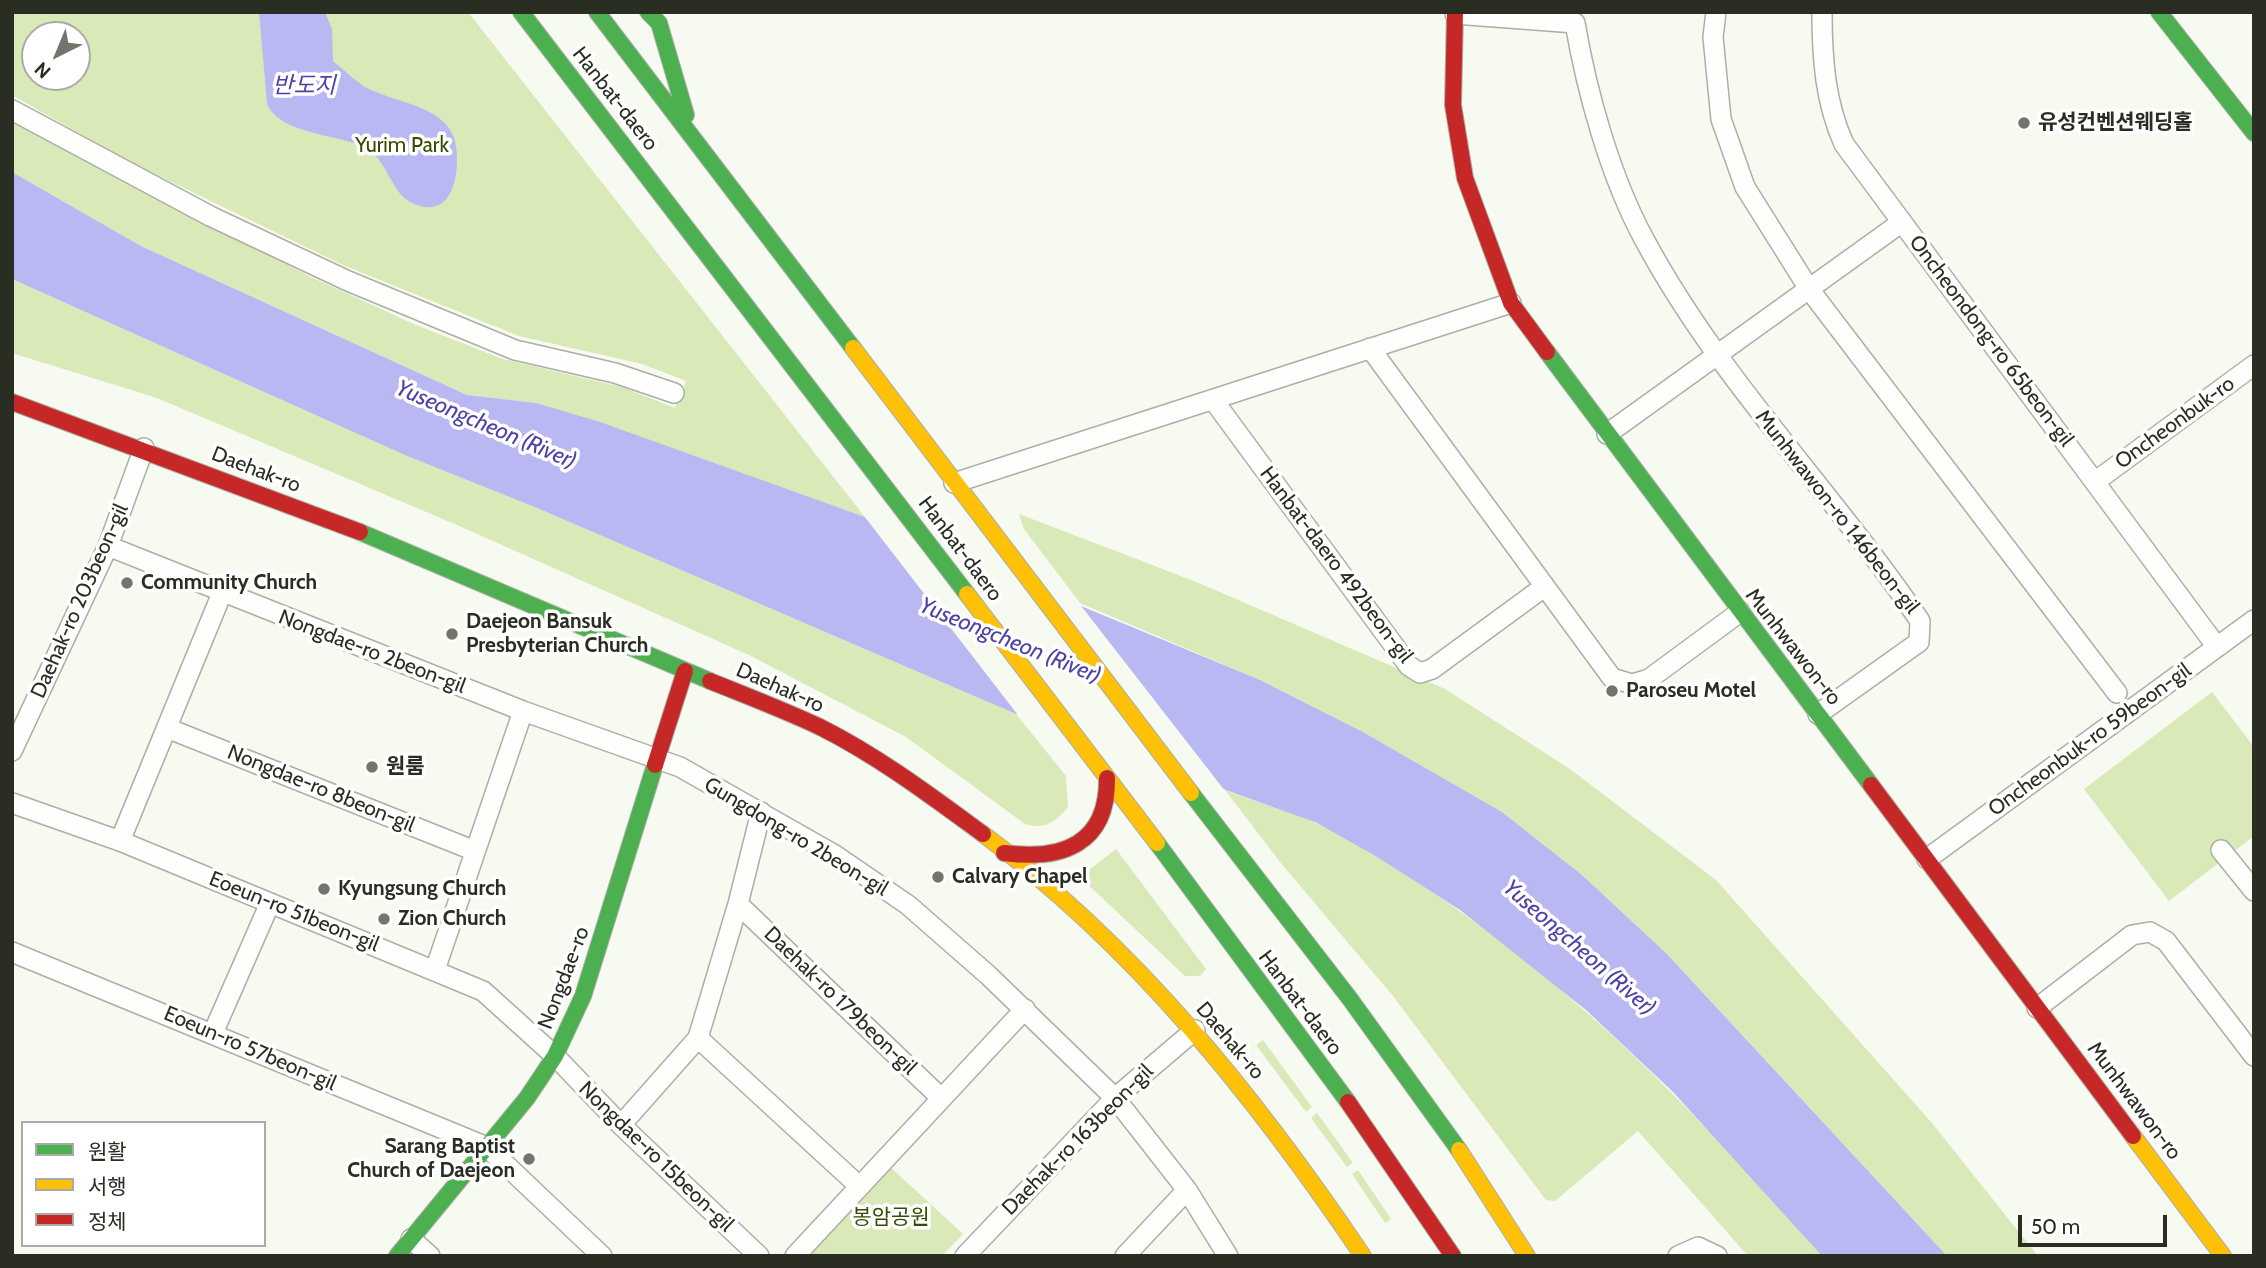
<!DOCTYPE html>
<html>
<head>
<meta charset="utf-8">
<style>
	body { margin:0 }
	#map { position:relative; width:2266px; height:1268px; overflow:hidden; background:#f7faf1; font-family:Cabin,"Noto Sans KR",sans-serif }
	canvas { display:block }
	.frame { position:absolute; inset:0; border:14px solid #292d22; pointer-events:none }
	.legend { position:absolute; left:21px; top:1121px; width:245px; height:126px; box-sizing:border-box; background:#fff; border:2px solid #a9aba7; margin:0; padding:9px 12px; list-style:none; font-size:21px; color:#292d22 }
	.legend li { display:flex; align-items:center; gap:14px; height:35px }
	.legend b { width:35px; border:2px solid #a9aba7 }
	.north { position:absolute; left:21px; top:21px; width:70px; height:70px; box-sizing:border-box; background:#fff; border:2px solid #a9aba7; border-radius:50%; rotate:223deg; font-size:19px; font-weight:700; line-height:28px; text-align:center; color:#292d22 }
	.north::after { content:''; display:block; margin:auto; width:24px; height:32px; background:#71756a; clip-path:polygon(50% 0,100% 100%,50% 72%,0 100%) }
	.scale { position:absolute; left:2018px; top:1215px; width:149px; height:32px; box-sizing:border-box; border:4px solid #292d22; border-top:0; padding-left:9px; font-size:21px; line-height:24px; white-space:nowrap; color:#292d22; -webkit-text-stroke:5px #fff; paint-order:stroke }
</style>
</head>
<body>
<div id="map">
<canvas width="2266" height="1268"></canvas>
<div class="frame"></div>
<ul class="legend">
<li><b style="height:9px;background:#4caf50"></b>원활</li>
<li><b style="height:9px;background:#ffc107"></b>서행</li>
<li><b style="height:9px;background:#c62828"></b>정체</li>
</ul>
<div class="north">N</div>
<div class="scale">50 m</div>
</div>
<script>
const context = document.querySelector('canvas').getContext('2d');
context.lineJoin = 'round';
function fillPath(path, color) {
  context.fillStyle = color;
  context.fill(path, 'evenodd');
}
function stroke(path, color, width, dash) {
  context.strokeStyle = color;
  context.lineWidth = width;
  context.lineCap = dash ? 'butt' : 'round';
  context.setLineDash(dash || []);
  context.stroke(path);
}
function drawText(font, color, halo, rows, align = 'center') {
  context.font = font + ' Cabin,"Noto Sans KR",sans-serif';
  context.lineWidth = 7;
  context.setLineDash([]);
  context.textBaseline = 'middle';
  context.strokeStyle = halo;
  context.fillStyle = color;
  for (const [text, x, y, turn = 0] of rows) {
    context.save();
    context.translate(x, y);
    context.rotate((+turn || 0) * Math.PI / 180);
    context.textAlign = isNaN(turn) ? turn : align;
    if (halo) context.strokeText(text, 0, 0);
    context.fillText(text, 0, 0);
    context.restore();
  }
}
fillPath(new Path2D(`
	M12 12H468L865 517 536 403 467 395 141 246 12 172V122L311 277 416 325 503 359 622 387 675 408 686 381 642 364 519 336 345 266 126 160 12 95ZM35 35H77V77H35Z
	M12 279 407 456 537 508 1016 714 1066 776 1068 807C1056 822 1045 830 1025 824L906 737 749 655 457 525 157 398 12 353Z
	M1019 514 1194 581 1445 689 1570 769 1716 880 1932 1123 2038 1256H1947L1666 953 1582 875 1502 812 1363 732 1258 679 1080 603 1024 529Z
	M2212 692 2254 747V836L2169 901 2084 789Z
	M1225 790C1255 802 1286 810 1315 823 1353 838 1387 863 1421 885 1575 985 1701 1117 1822 1256H1748L1638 1131 1555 1201 1546 1200 1393 996 1280 862Z
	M1116 849 1206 969 1200 976H1185L1080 877Z
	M1263 1040 1312 1107 1306 1112 1256 1045Z
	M1317 1113 1353 1163 1347 1167 1311 1118Z
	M888 1165 963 1234 942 1256H804Z
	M1358 1170 1391 1219 1385 1223 1352 1174Z`), '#d9e9b8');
fillPath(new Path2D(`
	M259 12H325L332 29 333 61C343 69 352 78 362 85 389 103 445 103 455 141 461 168 455 221 414 204 391 195 388 160 366 148 341 134 278 135 267 103Z
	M12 172 141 246 467 395 536 403 600 422 865 517 1258 679 1363 732 1502 812 1582 875 1666 953 1947 1256H1822L1673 1092 1586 1010 1460 910 1374 855 1317 823 1016 714 537 508 407 456 12 279Z`), '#b9b8f2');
fillPath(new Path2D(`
	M861 512 1075 598 1229 796 1021 719Z`), '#f7faf1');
const street = new Path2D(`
	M1716 12 1713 37 1721 119 1745 187 1809 289 2117 693
	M1822 12C1822 58 1825 102 1844 144L2217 647
	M1455 14 1575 23C1587 93 1610 176 1644 239 1719 379 1832 491 1920 621L1919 642 1818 714
	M12 110 210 216 348 281 515 350 615 373 674 393
	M1370 348 1612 678 1632 684 1649 679 1740 612
	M1214 401 1409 666 1420 673 1432 669 1544 587
	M1607 434 1902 222
	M2096 481 2254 365
	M954 483 1511 303
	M108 546 523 711 680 767 835 855 908 905 988 975 1115 1098 1187 1190 1228 1256
	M167 728 475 851
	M12 751 108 546 144 448
	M12 803 120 841 483 991 555 1056 621 1125 759 1256
	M120 841 222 593
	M2221 850 2254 891
	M1927 859 2254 620
	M738 904 941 1098
	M12 952 487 1147 602 1256
	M435 970 523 711
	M2037 1008 2132 935 2150 932 2166 941 2254 1056
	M213 1033 270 903
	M698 1038 859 1186
	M621 1125 698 1038 738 904 761 812
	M411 1239 430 1256
	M795 1256 1025 1009
	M965 1256 1115 1098 1195 1030
	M1125 1256 1187 1190
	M1678 1256 1698 1247 1717 1256`);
const fast = new Path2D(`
	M521 12 967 594
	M597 12 853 348
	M648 12 659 23 686 115
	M2159 12 2254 133
	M1547 352 1871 785
	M360 532 710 681
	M1191 793 1350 999 1459 1150
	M1157 843 1348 1102
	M397 1256 527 1098 555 1056 583 996 655 765`);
const slow = new Path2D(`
	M853 348 1191 793
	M967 594 1157 843
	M983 834C1136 947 1257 1099 1363 1256
	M2133 1136 2223 1256
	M1459 1150 1527 1256`);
const jam = new Path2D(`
	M1455 12 1453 105 1465 178 1511 303 1547 352
	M12 402 360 532
	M710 681C747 696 784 710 820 727 878 756 931 796 983 834
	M655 765 685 671
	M1871 785 2133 1136
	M1004 853C1062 861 1108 844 1107 778
	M1348 1102 1453 1256`);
stroke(street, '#acafa6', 22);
stroke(fast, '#acafa6', 18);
stroke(slow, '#acafa6', 18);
stroke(jam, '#acafa6', 18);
stroke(street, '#fefefd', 19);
stroke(fast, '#4caf50', 16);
stroke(slow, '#ffc107', 16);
stroke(jam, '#c62828', 16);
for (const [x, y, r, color] of [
	[2024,123,7,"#71756a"],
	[127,583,7,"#71756a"],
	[452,634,7,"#71756a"],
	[1612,691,7,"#71756a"],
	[372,767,7,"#71756a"],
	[938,877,7,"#71756a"],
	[324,889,7,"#71756a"],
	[384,919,7,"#71756a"],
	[529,1159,7,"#71756a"]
]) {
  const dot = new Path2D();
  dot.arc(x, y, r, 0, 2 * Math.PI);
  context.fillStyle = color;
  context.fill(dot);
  stroke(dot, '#fff', 2.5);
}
drawText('21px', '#292d22', '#fff', [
	["Hanbat-daero",615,99,52],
	["Oncheondong-ro 65beon-gil",1991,341,53],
	["Oncheonbuk-ro",2175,423,-36],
	["Daehak-ro",256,470,21],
	["Munhwawon-ro 146beon-gil",1837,512,52],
	["Hanbat-daero",960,549,53],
	["Hanbat-daero 492beon-gil",1336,565,53],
	["Daehak-ro 203beon-gil",80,601,-66],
	["Munhwawon-ro",1793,647,52],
	["Nongdae-ro 2beon-gil",372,652,21],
	["Daehak-ro",780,688,24],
	["Oncheonbuk-ro 59beon-gil",2090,740,-36],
	["Nongdae-ro 8beon-gil",321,789,22],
	["Gungdong-ro 2beon-gil",796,837,31],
	["Eoeun-ro 51beon-gil",294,912,22],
	["Nongdae-ro",564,978,-69],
	["Daehak-ro 179beon-gil",840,1001,44],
	["Hanbat-daero",1300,1003,53],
	["Daehak-ro",1230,1041,50],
	["Eoeun-ro 57beon-gil",250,1049,23],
	["Munhwawon-ro",2134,1101,53],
	["Daehak-ro 163beon-gil",1078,1140,-45],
	["Nongdae-ro 15beon-gil",656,1157,44]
]);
drawText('bold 21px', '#292d22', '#fff', [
	["유성컨벤션웨딩홀",2038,123],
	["Community Church",141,583],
	["Daejeon Bansuk",466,622],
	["Presbyterian Church",466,646],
	["Paroseu Motel",1626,691],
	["원룸",386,767],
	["Calvary Chapel",952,877],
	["Kyungsung Church",338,889],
	["Zion Church",398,919],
	["Sarang Baptist",515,1147,"right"],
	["Church of Daejeon",515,1171,"right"]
], 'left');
drawText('21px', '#394a00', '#fff', [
	["Yurim Park",402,146],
	["봉암공원",891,1218]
]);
drawText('italic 23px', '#4f42a7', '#fff', [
	["반도지",304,86],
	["Yuseongcheon (River)",486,425,23],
	["Yuseongcheon (River)",1010,641,22],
	["Yuseongcheon (River)",1579,948,41]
]);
</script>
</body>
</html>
